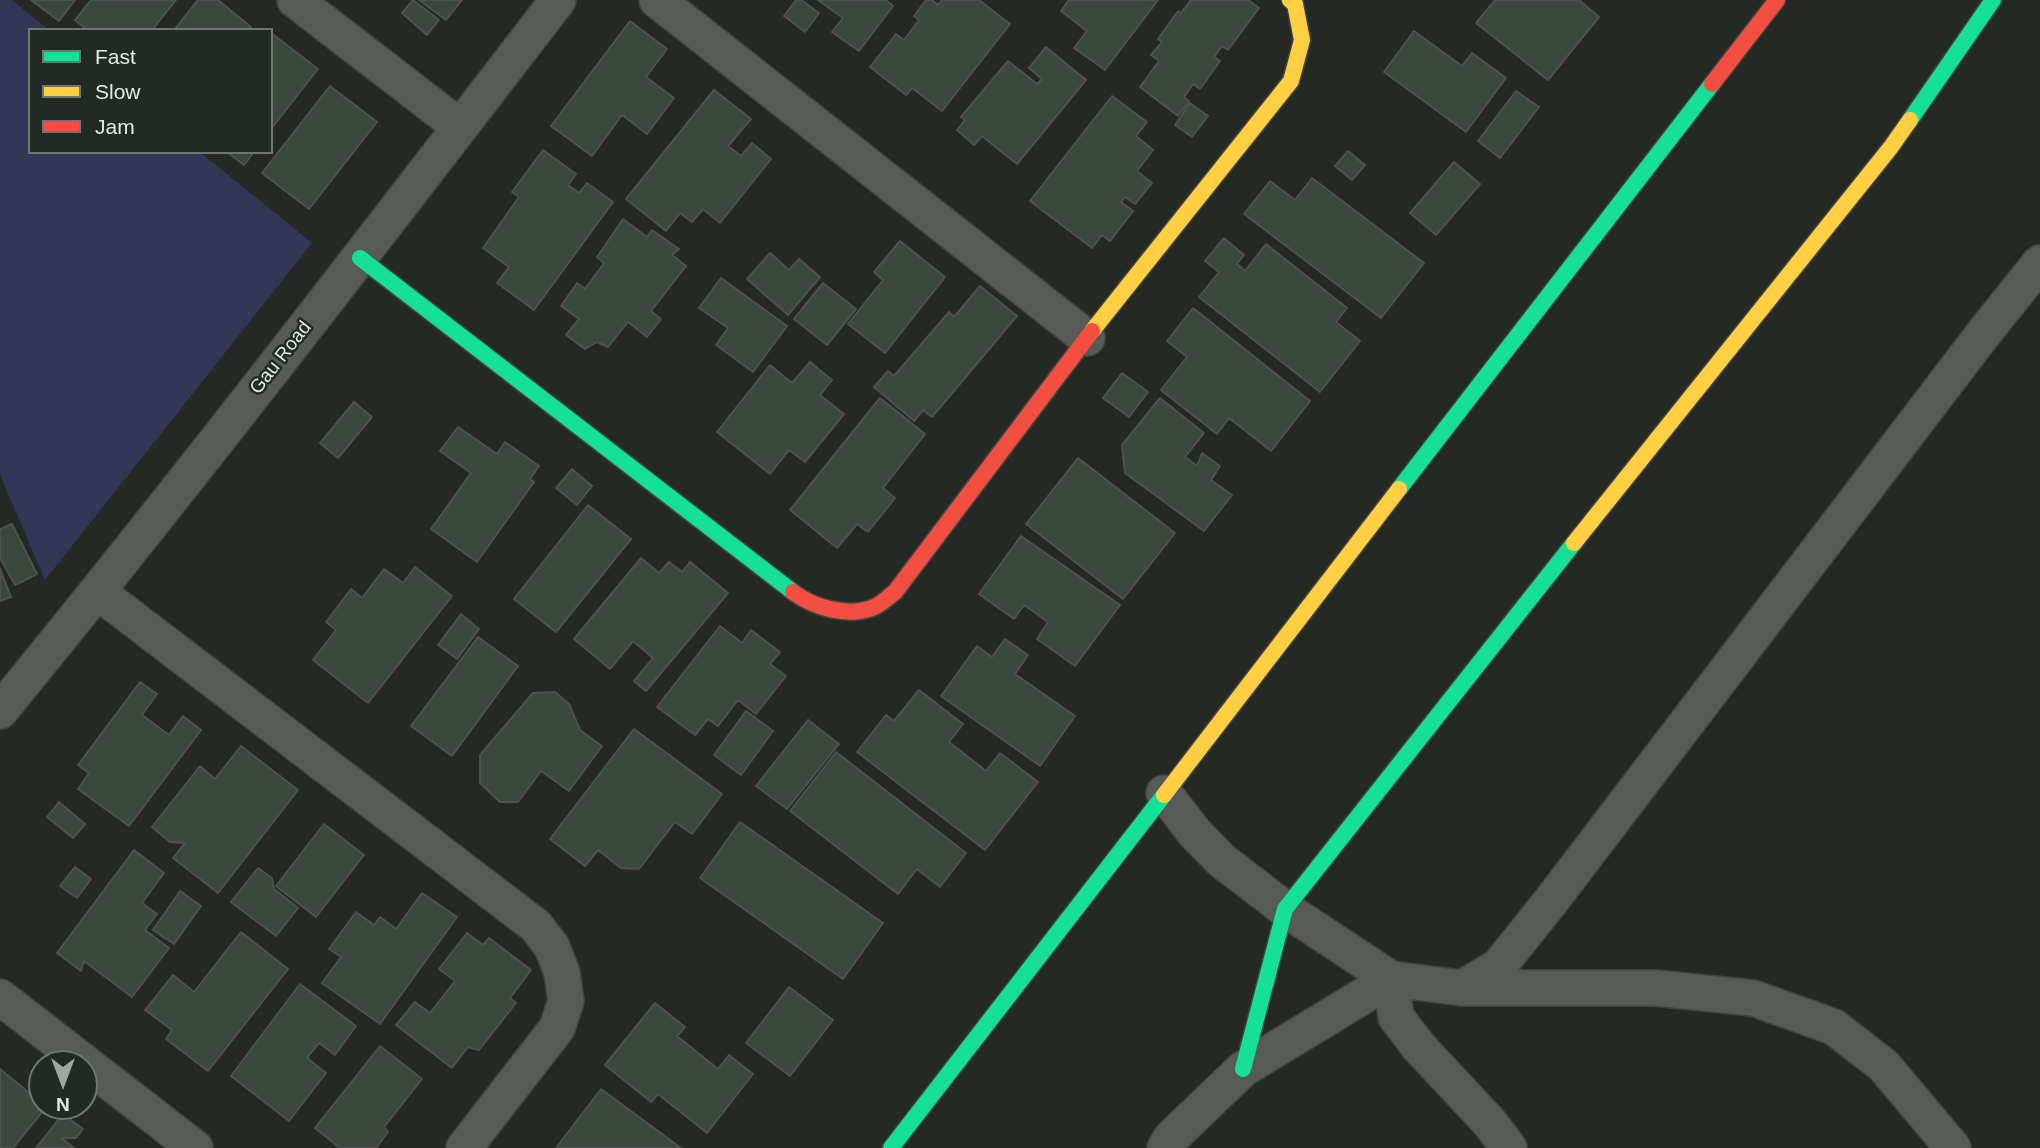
<!DOCTYPE html>
<html>
<head>
<meta charset="utf-8">
<style>
	body { margin:0 }
	#map { position:relative; width:2040px; height:1148px; overflow:hidden; background:#242924; font-family:Helvetica,sans-serif }
	canvas { display:block }
	.legend { position:absolute; left:28px; top:28px; width:245px; height:126px; box-sizing:border-box; background:#222b23; border:2px solid #6f7770; margin:0; padding:9px 12px; list-style:none; font-size:21px; color:#e3e9e4 }
	.legend li { display:flex; align-items:center; gap:14px; height:35px }
	.legend b { width:35px; border:2px solid #6f7770 }
	.north { position:absolute; left:28px; top:1050px; width:70px; height:70px; box-sizing:border-box; background:#222b23; border:2px solid #6f7770; border-radius:50%; rotate:180deg; font-size:19px; font-weight:700; line-height:28px; text-align:center; color:#e3e9e4 }
	.north::after { content:''; display:block; margin:auto; width:24px; height:32px; background:#a0a6a1; clip-path:polygon(50% 0,100% 100%,50% 72%,0 100%) }
</style>
</head>
<body>
<div id="map">
<canvas width="2040" height="1148"></canvas>
<ul class="legend">
<li><b style="height:9px;background:#16e098"></b>Fast</li>
<li><b style="height:9px;background:#ffcf43"></b>Slow</li>
<li><b style="height:9px;background:#f24e42"></b>Jam</li>
</ul>
<div class="north">N</div>
</div>
<script>
const context = document.querySelector('canvas').getContext('2d');
context.lineJoin = 'round';
function fillPath(path, color) {
  context.fillStyle = color;
  context.fill(path, 'evenodd');
}
function stroke(path, color, width, dash) {
  context.strokeStyle = color;
  context.lineWidth = width;
  context.lineCap = dash ? 'butt' : 'round';
  context.setLineDash(dash || []);
  context.stroke(path);
}
function drawText(font, color, halo, rows, align = 'center') {
  context.font = font + ' Helvetica,sans-serif';
  context.lineWidth = 5;
  context.setLineDash([]);
  context.textBaseline = 'middle';
  context.strokeStyle = halo;
  context.fillStyle = color;
  for (const [text, x, y, turn = 0] of rows) {
    context.save();
    context.translate(x, y);
    context.rotate((+turn || 0) * Math.PI / 180);
    context.textAlign = isNaN(turn) ? turn : align;
    if (halo) context.strokeText(text, 0, 0);
    context.fillText(text, 0, 0);
    context.restore();
  }
}
fillPath(new Path2D(`
	M0 0H12L49 30H30V152H200L312 243 45 580 0 475Z`), '#333755');
const building = new Path2D(`
	M31 0H75L59 21Z
	M91 0H176L152 30H87L75 20Z
	M198 0H218L251 27 248 30H174Z
	M413 0 439 20 427 35 402 13Z
	M419 0H462L446 20Z
	M796 0H801L819 13 805 32 784 16Z
	M818 0H886L893 6 859 51 832 32 843 18Z
	M926 0H932L938 5 942 0H979L1010 24 942 111 912 88 906 95 870 67 896 34 904 40 919 20 914 16Z
	M1069 0H1158L1105 70 1074 48 1087 31 1061 11Z
	M1191 0H1248L1259 8 1228 50 1222 46 1214 57 1220 61 1200 89 1193 84 1184 97 1189 101 1178 116 1140 87 1159 61 1151 55 1162 42 1158 39 1178 11 1181 13Z
	M1495 0H1579L1599 17 1548 80 1476 23Z
	M630 21 667 49 646 77 674 98 647 134 622 115 592 156 551 126Z
	M1414 31 1462 66 1472 53 1506 78 1466 132 1384 72Z
	M271 33 318 69 271 129Z
	M1046 47 1086 80 1017 164 982 136 974 145 957 130 965 120 961 117 1008 61 1037 84 1042 79 1029 68Z
	M330 86 377 122 309 209 262 173Z
	M714 90 751 119 728 146 741 156 752 143 771 159 720 223 703 209 692 222 680 213 666 231 626 199Z
	M1516 91 1539 107 1500 158 1478 141Z
	M1112 96 1147 122 1136 136 1153 150 1137 171 1152 183 1135 204 1125 197 1121 202 1133 211 1110 241 1102 235 1092 248 1030 201Z
	M1190 103 1208 116 1192 137 1175 125Z
	M543 150 576 174 568 185 579 193 587 183 613 202 534 310 497 283 509 267 483 248 519 197 512 192Z
	M1348 151 1365 165 1352 180 1335 166Z
	M227 152H254L244 165Z
	M1454 162 1480 184 1436 235 1410 213Z
	M1312 178 1424 263 1381 318 1244 214 1270 181 1295 200Z
	M623 219 647 237 652 230 679 249 672 255 686 266 651 311 661 319 647 337 628 322 608 347 597 342 585 349 566 335 579 319 561 306 577 283 585 289 604 263 597 257Z
	M1224 238 1244 255 1237 264 1245 271 1266 244 1347 308 1336 322 1360 341 1320 392 1199 297 1219 272 1205 261Z
	M900 241 945 277 885 353 848 324 883 280 874 272Z
	M770 253 789 270 799 259 820 277 788 315 747 279Z
	M721 278 787 326 753 372 716 345 728 328 699 308Z
	M823 283 856 309 827 345 794 319Z
	M980 286 1017 316 932 417 923 410 914 421 874 387 888 371 894 376 949 312 954 317Z
	M1193 308 1310 401 1271 451 1229 418 1217 434 1161 390 1187 357 1167 341Z
	M810 362 832 380 820 395 844 414 805 462 789 450 770 474 717 432 770 365 792 383Z
	M1122 373 1148 392 1129 417 1103 398Z
	M880 398 925 434 883 488 895 498 868 532 857 524 837 548 790 510Z
	M1160 398 1204 433 1185 457 1197 466 1202 453 1220 466 1211 480 1232 495 1204 531 1125 473 1122 445Z
	M354 402 372 417 338 458 320 443Z
	M458 427 497 454 505 442 539 466 530 479 534 482 477 562 431 529 471 473 440 451Z
	M1078 458 1175 533 1123 599 1026 524Z
	M572 469 592 486 577 505 556 488Z
	M588 505 631 539 556 632 514 599Z
	M12 524 37 574 15 585 0 558V529Z
	M1021 536 1120 605 1075 666 1037 639 1048 622 1024 605 1014 619 979 594Z
	M641 558 659 573 669 562 682 572 690 562 728 593 646 691 634 681 653 658 633 641 610 669 574 639Z
	M415 567 452 596 368 703 313 660 336 630 326 622 351 589 362 598 384 569 403 583Z
	M0 569 11 597 0 601Z
	M461 614 479 629 457 659 438 645Z
	M720 626 742 643 751 630 780 652 770 664 786 676 756 714 738 700 718 726 708 719 695 735 657 707Z
	M478 637 518 666 452 756 411 726Z
	M1005 639 1028 655 1015 674 1075 716 1040 766 941 696 977 646 992 657Z
	M140 682 157 694 142 715 169 735 183 716 201 730 129 826 78 789 89 773 78 765Z
	M919 690 963 724 949 742 986 771 1000 753 1038 782 985 850 857 752 886 715 894 721Z
	M555 692 569 704 580 730 602 746 569 791 541 771 518 802H500L480 783V755L533 693Z
	M746 711 773 731 741 775 714 755Z
	M808 720 839 744 787 809 756 786Z
	M634 729 722 794 692 834 675 822 639 869 621 868 598 850 585 866 550 839Z
	M241 746 298 790 218 893 173 858 185 843 170 842 152 827 200 766 215 779Z
	M836 752 966 853 940 887 917 869 898 894 790 811Z
	M59 802 85 824 73 838 47 817Z
	M740 822 883 923 843 979 700 878Z
	M324 824 364 855 316 917 276 886Z
	M134 850 164 873 142 903 157 914 145 930 169 948 132 997 84 961 81 971 57 953Z
	M75 867 91 879 77 898 60 886Z
	M258 868 272 878 274 889 298 908 276 936 231 902Z
	M180 891 201 906 174 944 153 930Z
	M422 893 457 917 380 1024 322 983 341 957 329 949 356 912 374 925 380 917 396 929Z
	M241 932 288 969 208 1071 166 1039 172 1030 145 1010 173 975 194 992Z
	M467 933 483 945 489 938 531 970 510 998 516 1003 479 1050 468 1047 452 1068 396 1025 415 1002 430 1013 455 981 439 969Z
	M300 984 356 1026 335 1055 319 1043 307 1058 326 1073 289 1121 231 1076Z
	M789 987 833 1020 790 1076 746 1043Z
	M655 1003 685 1027 677 1036 718 1069 729 1055 753 1074 707 1133 658 1094 651 1102 605 1065Z
	M380 1046 422 1079 384 1127 388 1132 376 1148H340L315 1128Z
	M0 1069 42 1103V1106H47L13 1148H0Z
	M601 1089 681 1148H556Z
	M63 1114 83 1129 76 1138H61L74 1148H36Z`);
fillPath(building, '#3c473e');
stroke(building, '#4d524e', 2);
const street = new Path2D(`
	M295 0 460 127
	M657 0 1087 338
	M98 592 536 926 552 947 562 973 566 1001 557 1028 464 1148
	M0 711C191 478 374 239 558 0
	M1164 793 1194 832 1221 860 1285 909 1391 979 1462 988H1655L1753 998 1834 1027 1884 1066 1953 1148
	M1462 988 1499 966 1551 901 1983 334 2040 263
	M0 997 195 1148
	M1165 1148 1171 1138 1243 1069 1391 979 1396 1017 1419 1047 1490 1123 1509 1148`);
const fast = new Path2D(`
	M1910 120 1993 0
	M360 258 793 592
	M1399 489 1712 84
	M1243 1069 1285 909 1574 543
	M891 1148 1164 795`);
const slow = new Path2D(`
	M1092 331 1291 81 1302 40 1295 4 1290 0
	M1574 543 1891 147 1910 120
	M1164 795 1399 489`);
const jam = new Path2D(`
	M1712 84 1777 0
	M793 592C814 608 848 617 872 608 881 605 888 597 895 592L1092 331`);
stroke(street, '#414441', 38);
stroke(fast, '#414441', 19);
stroke(slow, '#414441', 19);
stroke(jam, '#414441', 19);
stroke(street, '#565b57', 35);
stroke(fast, '#16e098', 16);
stroke(slow, '#ffcf43', 16);
stroke(jam, '#f24e42', 16);
drawText('19px', '#e3e9e4', '#222b23', [
	["Gau Road",281,358,-52]
]);
</script>
</body>
</html>
